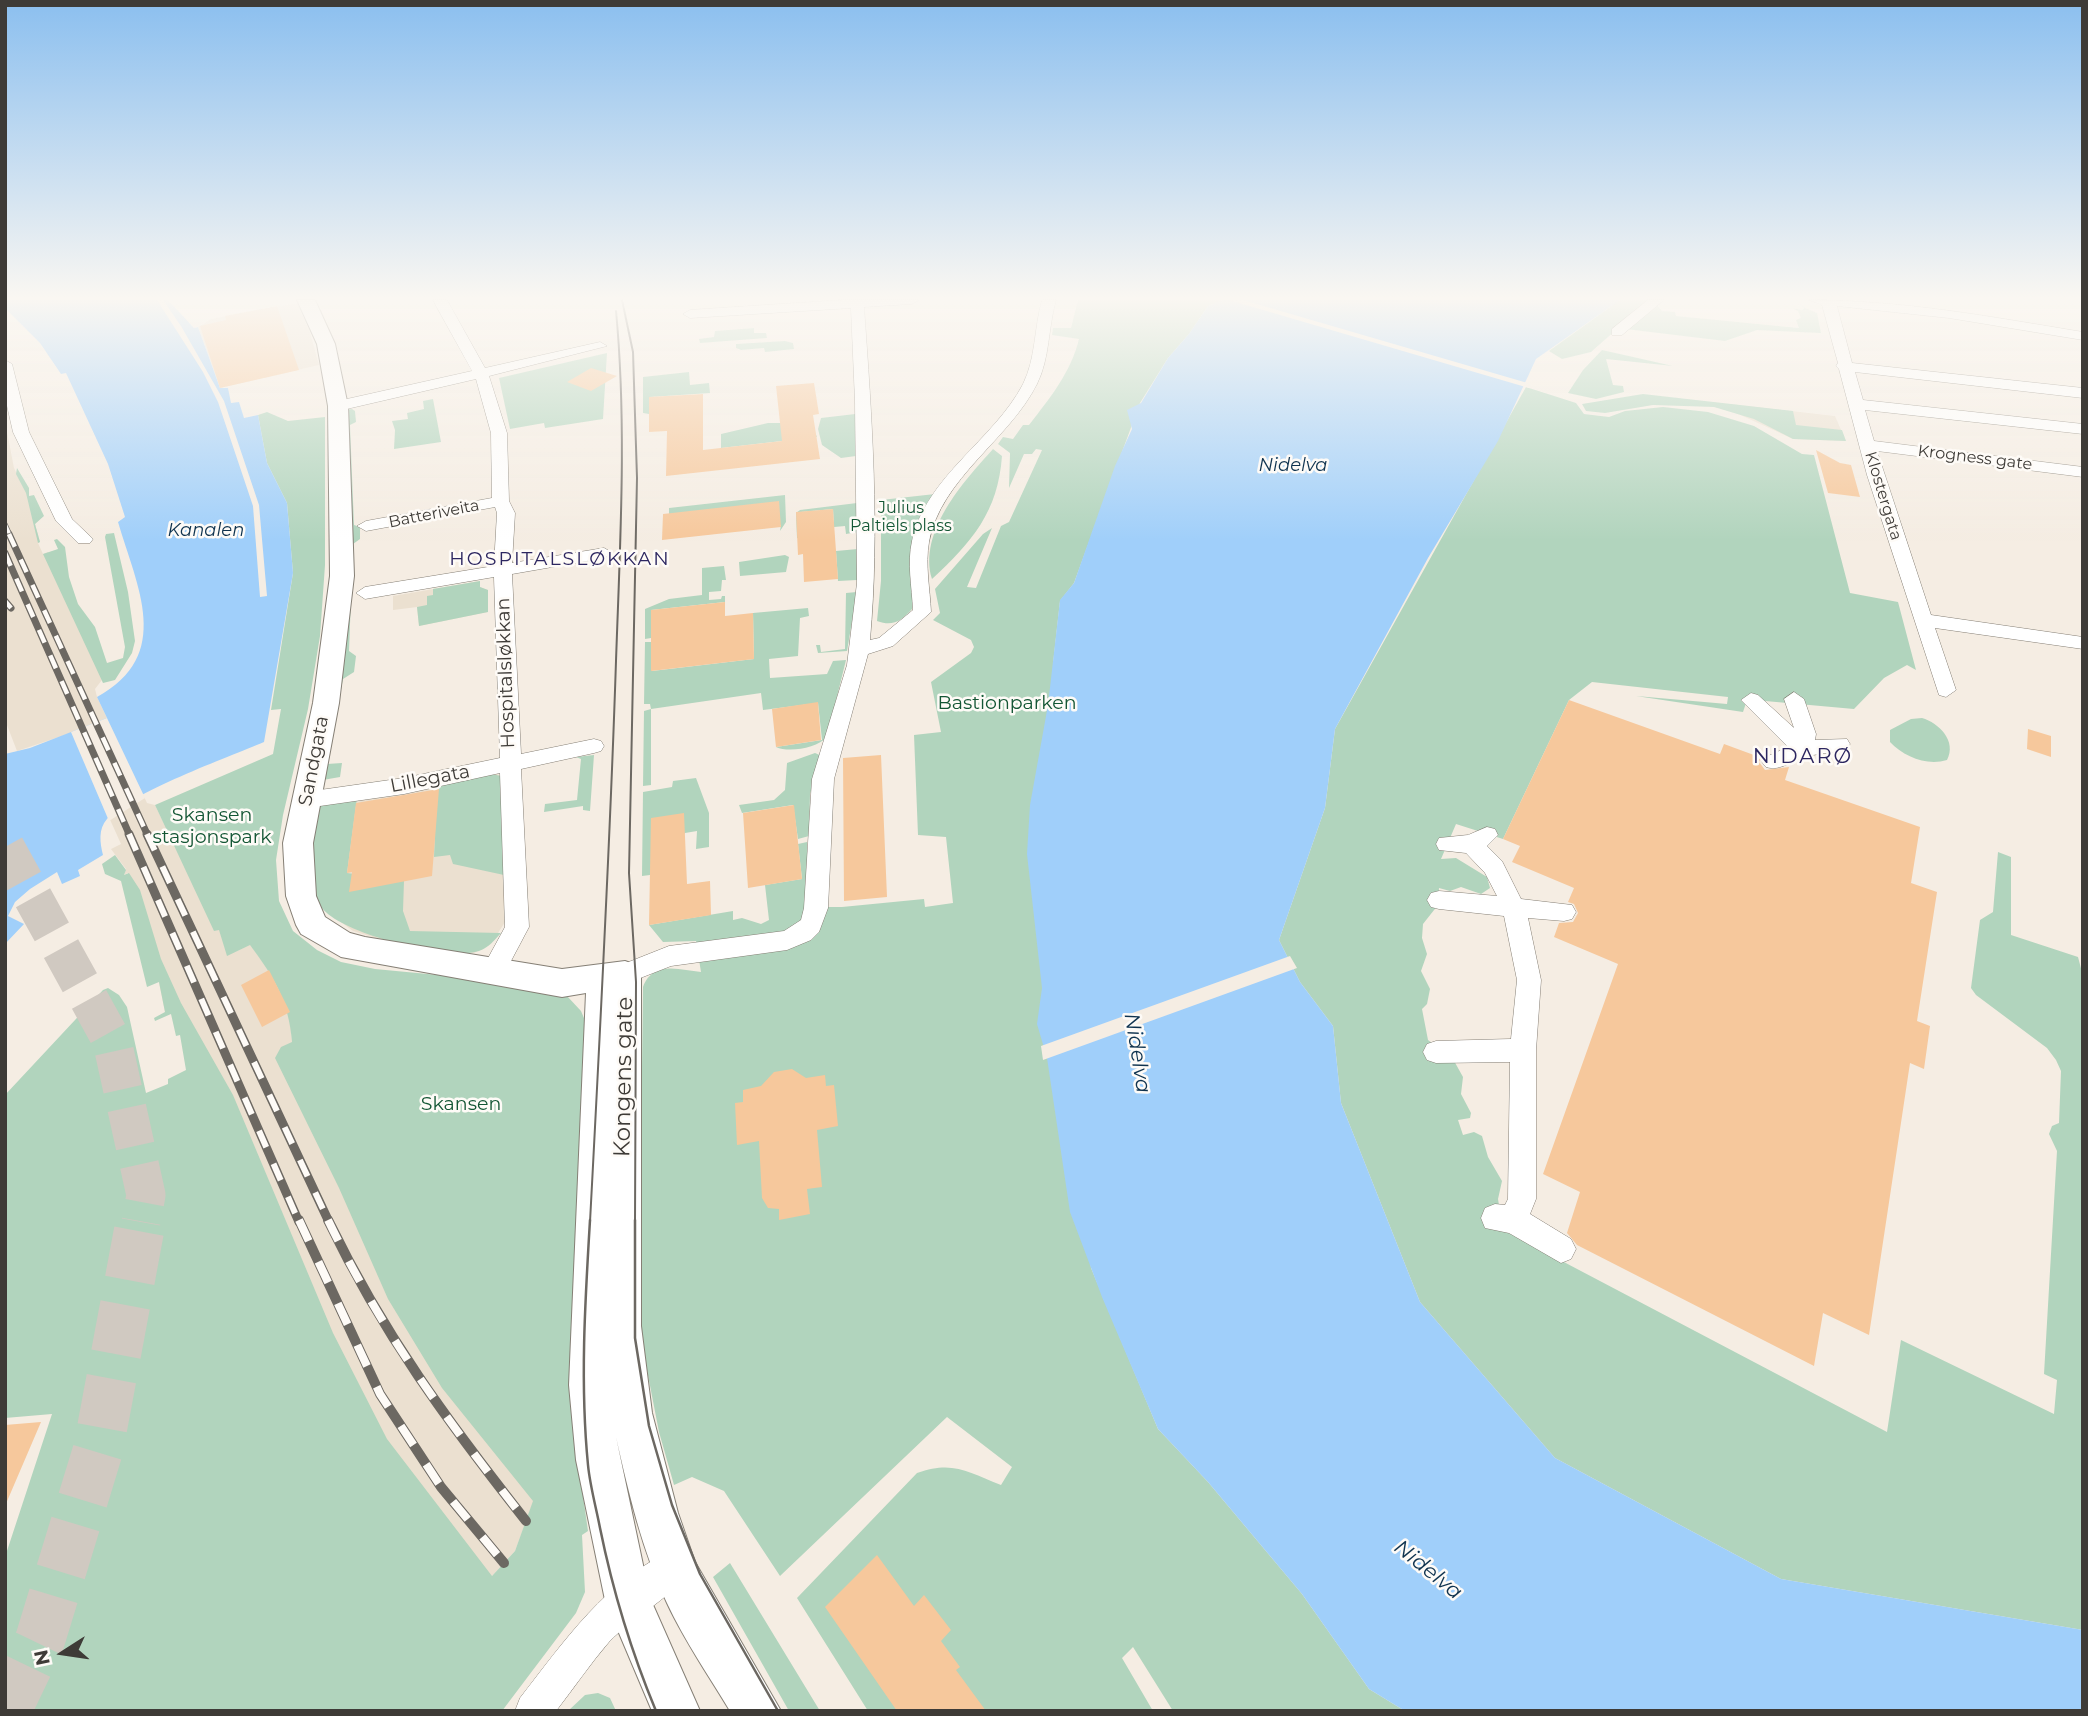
<!DOCTYPE html>
<html>
<head>
<meta charset="utf-8">
<style>
	body { margin:0 }
	#map { position:relative; width:2088px; height:1716px; overflow:hidden; background:#f5ede3; font-family:Montserrat,sans-serif }
	canvas { display:block }
	.frame { position:absolute; inset:0; border:7px solid #3e3b37; pointer-events:none }
	.north { position:absolute; left:28px; top:1618px; width:70px; height:70px; -webkit-text-stroke:5px #fefbf7; paint-order:stroke; rotate:258deg; font-size:19px; font-weight:700; line-height:28px; text-align:center; color:#3e3b37 }
	.north::after { content:''; display:block; margin:auto; width:24px; height:32px; background:#3e3b37; clip-path:polygon(50% 0,100% 100%,50% 72%,0 100%) }
</style>
</head>
<body>
<div id="map">
<canvas width="2088" height="1716"></canvas>
<div class="frame"></div>
<div class="north">N</div>
</div>
<script>
const context = document.querySelector('canvas').getContext('2d');
context.lineJoin = 'round';
function fillPath(path, color) {
  context.fillStyle = color;
  context.fill(path, 'evenodd');
}
function stroke(path, color, width, dash) {
  context.strokeStyle = color;
  context.lineWidth = width;
  context.lineCap = dash ? 'butt' : 'round';
  context.setLineDash(dash || []);
  context.stroke(path);
}
function drawText(font, color, halo, rows, align = 'center') {
  context.font = font + ' Montserrat,sans-serif';
  context.lineWidth = 5;
  context.setLineDash([]);
  context.textBaseline = 'middle';
  context.strokeStyle = halo;
  context.fillStyle = color;
  for (const [text, x, y, turn = 0] of rows) {
    context.save();
    context.translate(x, y);
    context.rotate((+turn || 0) * Math.PI / 180);
    context.textAlign = isNaN(turn) ? turn : align;
    if (halo) context.strokeText(text, 0, 0);
    context.fillText(text, 0, 0);
    context.restore();
  }
}
fillPath(new Path2D(`
	M297 303 310 332 319 365 220 388 198 327 211 319Z
	M1712 402 1835 416 1846 441 1793 439Z
	M5 421 14 468 40 519 35 524 40 542 38 543 43 554 48 552 105 676 95 689 97 697 147 803 155 805 196 890 237 951 250 944 269 970 290 1012 292 1042 546 1468 515 1551 492 1576 418 1582 177 1008 165 1012 154 959 128 873 124 875 126 869 111 849 121 844 71 733 17 751 5 720Z
	M480 581V587L488 590V612L419 626 417 607 393 610V596Z
	M497 774 501 776 505 922 491 944 474 953 458 952 382 940 353 931 322 908 315 809Z`), '#ebe0d0');
fillPath(new Path2D(`
	M1078 300H1222L1208 306 1189 334 1168 358 1140 403 1074 583 1060 601 1053 664 1091 1268 1158 1429 1208 1482 1302 1594 1369 1689 1405 1711H1173L1133 1647 1122 1658 1153 1711H868L797 1598 917 1473C953 1460 968 1472 1001 1485L1012 1467 947 1417 780 1576 724 1491 692 1477 674 1485 659 1432 645 1360 639 1306 643 987C653 960 680 970 701 972L696 941 663 942 649 925 733 911V920L742 918 761 924 769 920 765 885 802 879 798 844 807 842V907H842L924 899 925 907 953 903 946 837 918 835 914 735 941 732 931 682 971 653 974 647 971 640 933 620 940 613 935 589 983 534 992 528 967 587 976 588 1001 526 1009 522 1042 450 1036 449 1032 454H1024L1009 488 1010 453 998 444 1003 437 1013 439 1023 425H1029C1050 398 1071 372 1079 339L1052 335 1053 328H1071Z
	M1620 300H1650L1591 352 1562 359 1549 351Z
	M1656 304 1662 311 1675 312 1676 316 1799 328 1796 320 1801 318 1798 311 1792 308 1802 310 1805 307 1796 304 1817 313 1821 333 1757 330 1725 341 1626 329Z
	M754 328V333H766L767 338 700 343 699 339 714 337 715 331Z
	M785 341 793 343 794 349 765 352 764 348 741 350 736 348V344Z
	M1602 350 1673 366 1606 359 1613 385 1623 386 1624 392 1596 399 1568 393 1583 370Z
	M607 353 603 419 545 428 544 423 510 429 499 378Z
	M689 372 690 385 709 383 710 393 650 397 649 414 643 413V377Z
	M1526 387 1576 403 1584 414 1609 417 1625 411 1663 407 1708 412 1754 426 1802 454 1814 455 1850 593 1898 602 1916 670 1907 665 1884 678 1854 709 1743 699 1746 703 1743 712 1636 696 1727 704 1728 697 1592 682 1569 700 1503 839 1456 824 1441 859 1456 858 1487 877 1490 888 1481 894 1461 887 1450 891 1439 888 1438 905 1423 924 1422 938 1427 954 1421 971 1430 989 1427 1004 1422 1009 1428 1040 1453 1059 1463 1077 1461 1094 1471 1113 1470 1118 1458 1120 1463 1135 1474 1132 1482 1136 1488 1157 1502 1181 1498 1199 1503 1230 1887 1432 1901 1340 2054 1414 2057 1380 2044 1374 2057 1151 2049 1134 2052 1126 2059 1123 2061 1071 2056 1060 2047 1048 1976 995 1971 988 1980 920 1993 912 1998 852 2011 857V935L2078 957 2083 976V1630L1781 1579 1555 1458 1420 1302 1341 1103 1333 1026 1300 982 1279 940 1325 808 1335 729Z
	M1643 394 1793 411 1796 425 1842 430 1846 441 1793 439 1754 419 1714 407 1653 405 1605 413 1586 411 1582 404Z
	M433 399 441 442 394 449 395 430 392 421 408 419 407 413 424 409 423 401Z
	M352 409 355 411 356 422 350 425 354 525 360 527V539L353 544 349 651 356 656 354 672 343 679 327 764 342 763 340 777 317 781 346 410Z
	M267 412 288 421 325 417V565L320 636 308 709 283 815 276 860 279 901 293 931 317 950 341 962 375 969 480 979 567 996 581 1011 586 1023 576 1447 588 1531 582 1535 585 1592 576 1613 502 1711H5V1557L52 1414 5 1418V1095L103 990 108 988 119 995 127 1007 146 1093 168 1084V1079L186 1070 180 1035 176 1036 171 1014 155 1021 154 1018 165 1012 159 982 147 987 121 881 105 874 102 864 115 855 126 870 124 875 129 873 140 890 161 959 181 1003 233 1095 333 1333 387 1439 492 1576 515 1551 533 1501 442 1388 388 1299 339 1188 275 1058 281 1047 292 1042C289 1002 274 977 250 945L227 956 219 930 214 931 155 805 273 754 281 709 271 710 293 573 287 503 267 463 258 415Z
	M855 414 856 456 841 458 822 445 818 429 821 418Z
	M768 423H788L813 428 817 437 721 448V434Z
	M993 449 1002 456C998 512 972 542 932 579 918 532 963 482 993 449Z
	M17 468 29 488V496L34 495 44 516 35 524 40 542 38 543 26 493 16 474Z
	M935 494 912 609C901 621 893 627 877 621L881 581V500Z
	M785 495 786 522 780 531 781 525 669 514V508Z
	M857 503V532L846 534 845 526 834 527 833 509 801 512 802 538H797L796 513 800 510Z
	M114 533 128 592 135 641 132 653 115 680 103 683 43 554 58 549 54 540 57 539 65 547 69 577 78 604 95 627 107 663 123 658 125 647 105 537 106 534Z
	M858 549 857 580 838 581 836 551Z
	M785 555 789 557 786 572 740 576 739 562Z
	M724 566 726 580H722L721 591 709 592V600L721 599 722 596H725V602L651 610V638L645 639V609L669 599 702 595V568Z
	M480 581V587L488 590V612L419 626 417 607 427 605V596L433 595V589Z
	M857 592 847 651 818 653 816 645H820L821 652 845 649 846 593Z
	M808 608 809 616 800 618 798 656 769 659 770 678 827 674 833 661 846 660 827 737C817 748 789 753 776 747L822 740 818 703 763 710 761 693 651 709V785L643 786 644 711 651 709 650 704H644L645 642H652V671L754 659 753 613Z
	M1922 718C1939 723 1957 741 1947 760 1927 766 1904 757 1890 742V730L1911 719Z
	M815 753 822 756 810 794 809 836 798 839 793 805 742 813 739 805 774 800 785 790 787 763Z
	M594 755 590 811 583 810V806L544 812 545 804 577 800 581 759 576 757Z
	M492 774 501 776 504 875 453 864 450 855 434 857 437 784Z
	M696 778 709 813V847L696 849 697 831 685 833 650 875 642 876 643 792 672 787 673 781Z
	M357 798 347 873 404 881 403 911 410 931 501 933C493 942 486 950 475 952 444 959 342 934 322 908 308 891 313 835 312 812L319 805Z
	M730 1563 820 1711H789L713 1577Z
	M598 1693 610 1698 616 1711H568L585 1695Z`), '#b1d4bd');
fillPath(new Path2D(`
	M5 300H168L194 328 198 327 220 388H228L231 403 239 402 244 418 258 415 267 463 287 503 293 573 264 742C229 757 129 793 107 819 98 829 100 843 103 855L78 870 80 876 62 884 57 872 30 889 15 902 8 916 24 924 5 944V754L30 748 107 718 97 697C174 655 137 587 118 522L125 517 108 464 66 373 61 374 40 343 5 308Z
	M1222 300H1620L1536 359 1498 441 1428 558 1335 729 1325 808 1279 940 1300 982 1333 1026 1341 1103 1420 1302 1555 1458 1781 1579 2083 1630V1711H1405L1369 1689 1302 1594 1208 1482 1158 1429 1102 1297 1070 1212 1047 1058 1037 1024 1042 988 1027 854 1030 805 1048 705 1060 600 1074 583 1115 466 1132 429 1127 410 1141 403 1168 358 1189 334 1208 306Z`), '#a0cffa');
fillPath(new Path2D(`
	M157 300H163L181 326 224 401 259 505 267 596 260 597 253 506 218 402 203 372Z
	M1229 300H1243L1531 384 1529 388Z
	M107 718 145 798 109 821 71 732Z
	M1290 956 1297 968 1043 1060 1041 1046Z`), '#f5ede3');
fillPath(new Path2D(`
	M277 306 299 370 220 388 200 326 226 320 225 316Z
	M591 368 617 376 591 391 567 382Z
	M814 383 819 414 813 415 820 459 666 476 667 431 649 432V397L703 394V450L782 441 776 386Z
	M1816 450 1840 463 1851 465 1860 497 1828 493Z
	M779 501 781 527 662 540 663 514Z
	M833 509 838 579 804 582 803 554 798 555 796 512Z
	M725 602V616L753 613 754 659 651 671V610Z
	M1569 700 1720 754 1724 744 1762 758 1759 762 1765 770 1789 767 1785 780 1920 827 1911 883 1937 892 1917 1021 1930 1026 1924 1069 1910 1063 1869 1335 1823 1313 1814 1366 1577 1245 1567 1233 1580 1192 1543 1174 1618 964 1554 937 1559 923 1573 922 1578 913 1574 904 1568 902 1574 888 1512 862 1520 846 1503 839Z
	M818 702 821 740 776 747 772 709Z
	M2028 729 2051 736V757L2027 749Z
	M881 755 887 897 844 901 843 758Z
	M439 789 432 876 349 892 352 872 347 873 356 803Z
	M794 805 802 879 748 888 743 813Z
	M684 813 687 884 710 881 711 915 649 925 651 818Z
	M269 970 290 1012 262 1027 241 985Z
	M792 1069 806 1078 825 1075 826 1086 834 1085 838 1126 817 1130 822 1187 807 1189 810 1214 779 1220V1209L768 1208 762 1198 759 1141 737 1145 735 1103 743 1102V1090L761 1086 774 1072Z
	M41 1422 5 1506V1425Z
	M877 1555 914 1606 924 1595 951 1630 941 1641 960 1667 956 1670 986 1711H897L825 1607Z`), '#f6c89c');
stroke(new Path2D(`
	M5 847 112 1041 146 1195 141 1222`), '#d0c9c1', 39, [39, 19]);
stroke(new Path2D(`
	M6 1711 40 1640 98 1450 141 1220`), '#d0c9c1', 50, [50, 25]);
const minor = new Path2D(`
	M433 300H447L485 368 600 342 607 346 489 376 507 433 509 501 515 513 512 563 604 548 613 553 604 558 512 574 521 754 594 739 601 741 604 746 601 751 594 753 521 769 529 927 502 978 493 981 484 978 481 971 505 927 500 773 404 794 306 808 298 806 295 800 298 794 306 792 404 778 500 758 494 577 365 599 356 593 365 587 494 566 497 513 495 507 366 531 357 526 366 521 492 498 491 433 476 379 338 411 330 406 338 401 472 371Z
	M842 300H919L912 304 864 307C872 418 880 530 870 640L879 638 913 610C912 587 907 563 912 541 926 476 994 440 1023 384 1036 358 1034 328 1042 300H1056C1048 328 1050 358 1037 384 1009 440 941 478 929 542 925 565 930 589 931 612L893 646 868 654 834 779 828 908 819 932 811 940 787 950 671 966 625 984 616 981 613 974 616 967 669 946 784 931 801 920 804 908 812 779 847 665 857 583 855 401 851 308 690 318 683 314 690 310Z
	M1648 300H1664L1622 335H1612V329Z
	M1809 300C1902 300 1992 317 2083 332V340L1949 318 1837 306 1852 363 2083 388V398L1855 372 1863 400 2083 424V434L1865 410 1874 441 2083 467V477L1877 451 1931 615 2083 637V649L1935 628 1956 690 1946 697 1939 695 1867 475 1839 369 1836 366 1838 363 1822 305Z
	M5 360 12 364 29 432 72 519 93 539 90 543H78L56 521 13 432 5 397Z
	M1794 692 1804 699 1816 734 1815 740 1847 739 1850 744 1847 749C1835 753 1821 753 1808 756 1793 759 1781 772 1766 767L1762 762 1766 757 1788 747 1741 700 1751 693 1758 695 1794 728 1784 699Z
	M1487 827 1495 829 1498 835 1487 846 1502 861 1521 899 1572 905 1576 912 1572 919 1564 921 1528 918 1541 980 1536 1050V1199L1530 1214 1571 1239 1576 1249 1571 1259 1561 1263 1509 1233 1485 1228 1481 1218 1485 1208 1495 1204 1505 1205 1508 1199 1510 1062 1436 1063 1427 1060 1423 1052 1427 1044 1436 1041 1511 1039 1517 980 1504 916 1439 909 1431 907 1427 900 1431 893 1439 891 1497 896 1485 873 1466 853 1439 850 1436 844 1439 838 1468 835Z
	M674 1550 686 1555 691 1567C681 1592 630 1619 609 1642 590 1664 574 1688 556 1711H515L520 1698C563 1643 607 1578 674 1550Z`);
const major = new Path2D(`
	M297 300H315L335 344 348 406 354 576 339 703 313 843 316 896 325 917 350 933 365 937 562 969 625 961 636 965 641 974V1326L652 1413 678 1513 695 1562 781 1711H730C709 1676 684 1640 667 1603 642 1550 629 1494 616 1437L650 1598 700 1711H652L605 1600 576 1460 569 1385 586 993 562 997 341 957 301 934 296 925 286 896 283 843 313 703 330 576 328 406 317 344Z`);
stroke(minor, '#857f75', 1);
stroke(major, '#857f75', 2);
fillPath(minor, '#fff');
fillPath(major, '#fff');
stroke(new Path2D(`
	M622 300 633 352 637 478 629 873 636 982 635 1222
	M590 1222C600 1035 610 848 616 661 620 545 627 426 616 311`), '#6c6862', 2);
stroke(new Path2D(`
	M590 1220C585 1302 580 1384 588 1465 590 1486 596 1507 600 1528 613 1592 631 1651 656 1711
	M635 1220V1338L649 1426 672 1505 700 1574 778 1711`), '#6c6862', 2.5);
const railFar3 = new Path2D(`
	M5 524 10 535`);
const railFar2 = new Path2D(`
	M9 534 148 836
	M5 553 130 836
	M5 601 11 608`);
const railFar1 = new Path2D(`
	M129 834 299 1222
	M147 834 329 1222`);
const rail = new Path2D(`
	M299 1220 380 1394 441 1487 504 1563
	M328 1220C383 1334 448 1422 526 1521`);
stroke(railFar3, '#6c6862', 5);
stroke(railFar2, '#6c6862', 7);
stroke(railFar1, '#6c6862', 9);
stroke(rail, '#6c6862', 10);
stroke(railFar3, '#fefbf7', 3.5, [10]);
stroke(railFar2, '#fefbf7', 4.5, [14]);
stroke(railFar1, '#fefbf7', 6, [18]);
stroke(rail, '#fefbf7', 8, [23]);
const sky = context.createLinearGradient(0, 0, 0, 541);
sky.addColorStop(0, '#8bbfef');
sky.addColorStop(0.55, '#faf7f2');
sky.addColorStop(1, '#faf7f200');
context.fillStyle = sky;
context.fillRect(0, 0, 2088, 541);
drawText('16px', '#3e3b37', '#fefbf7', [
	["Krogness gate",1975,458,7],
	["Klostergata",1883,496,73],
	["Batteriveita",434,514,-11]
]);
drawText('16px', '#135634', '#fefbf7', [
	["Julius",901,508],
	["Paltiels plass",901,526]
]);
drawText('italic 18px', '#0f334f', '#fefbf7', [
	["Nidelva",1293,466],
	["Kanalen",206,531]
]);
context.letterSpacing = '2px';
drawText('19px', '#2c2660', '#fefbf7', [
	["HOSPITALSLØKKAN",560,559]
]);
context.letterSpacing = '0px';
drawText('19px', '#3e3b37', '#fefbf7', [
	["Hospitalsløkkan",506,673,-92],
	["Sandgata",314,761,-79],
	["Lillegata",430,779,-11]
]);
drawText('19px', '#135634', '#fefbf7', [
	["Bastionparken",1007,703],
	["Skansen",212,815],
	["stasjonspark",212,837],
	["Skansen",461,1104]
]);
context.letterSpacing = '2px';
drawText('21px', '#2c2660', '#fefbf7', [
	["NIDARØ",1803,757]
]);
context.letterSpacing = '0px';
drawText('italic 21px', '#0f334f', '#fefbf7', [
	["Nidelva",1137,1053,81],
	["Nidelva",1428,1570,39]
]);
drawText('23px', '#3e3b37', '#fefbf7', [
	["Kongens gate",624,1077,-89]
]);
</script>
</body>
</html>
